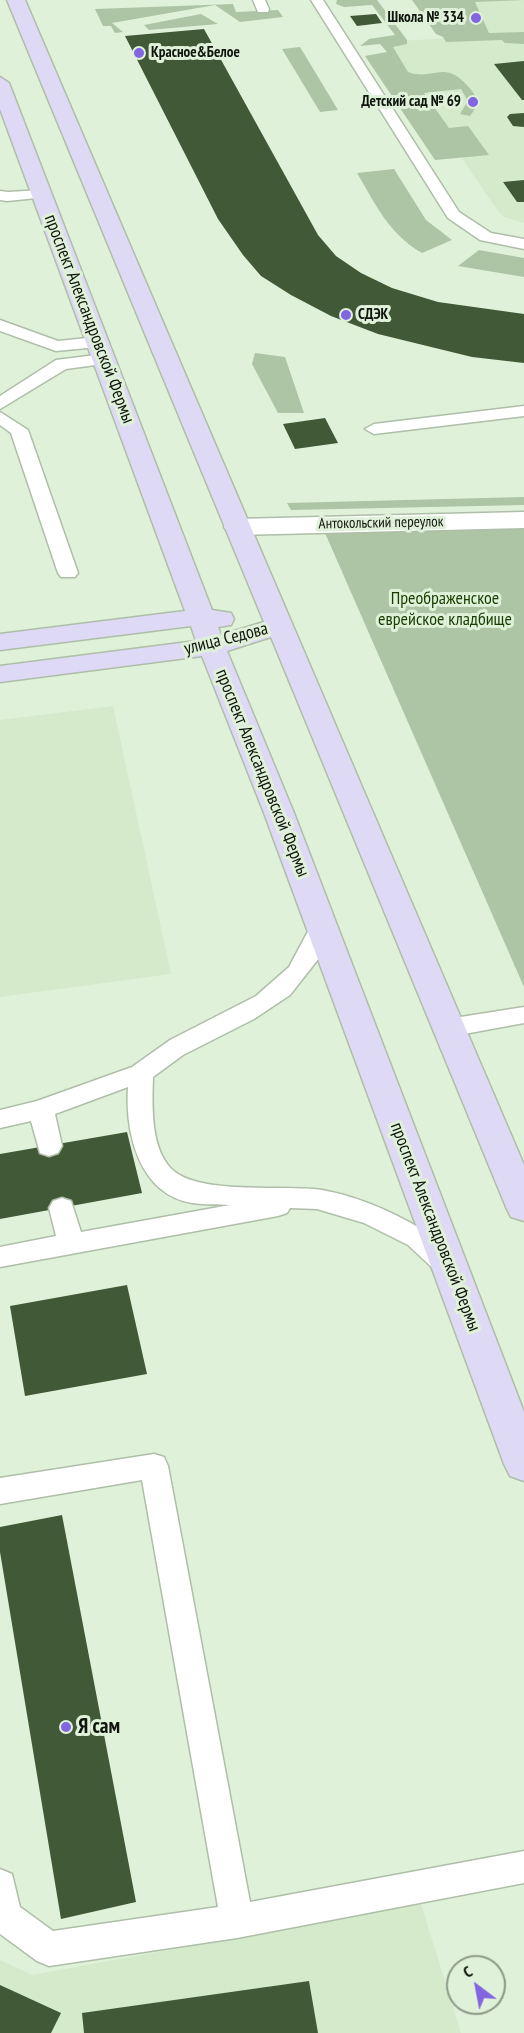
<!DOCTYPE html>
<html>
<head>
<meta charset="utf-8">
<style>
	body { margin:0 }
	#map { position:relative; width:524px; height:2033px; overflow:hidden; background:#e0f1d9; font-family:"PT Sans Narrow",sans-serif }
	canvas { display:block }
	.north { position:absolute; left:446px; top:1955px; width:60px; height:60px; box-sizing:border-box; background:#e0f1d9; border:2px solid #8c9987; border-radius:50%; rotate:328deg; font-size:16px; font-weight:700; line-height:24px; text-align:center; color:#0f150d }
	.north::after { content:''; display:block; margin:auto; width:21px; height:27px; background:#8265e0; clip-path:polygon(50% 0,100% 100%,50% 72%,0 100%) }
</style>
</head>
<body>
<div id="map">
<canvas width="524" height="2033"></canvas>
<div class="north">С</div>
</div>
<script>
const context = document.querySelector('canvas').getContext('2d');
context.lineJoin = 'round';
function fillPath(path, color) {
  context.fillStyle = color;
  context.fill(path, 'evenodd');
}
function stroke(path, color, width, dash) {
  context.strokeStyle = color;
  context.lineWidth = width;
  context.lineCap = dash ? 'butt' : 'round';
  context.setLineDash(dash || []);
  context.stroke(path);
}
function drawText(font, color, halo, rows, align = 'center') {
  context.font = font + ' "PT Sans Narrow",sans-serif';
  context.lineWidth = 6;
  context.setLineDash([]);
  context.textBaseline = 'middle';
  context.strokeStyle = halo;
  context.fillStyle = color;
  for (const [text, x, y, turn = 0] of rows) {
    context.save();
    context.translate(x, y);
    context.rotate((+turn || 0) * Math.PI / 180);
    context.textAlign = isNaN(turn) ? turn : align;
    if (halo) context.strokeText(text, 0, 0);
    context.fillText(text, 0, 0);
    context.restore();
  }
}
fillPath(new Path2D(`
	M416 0H524V223L504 217 498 211 382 42 450 38Z
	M113 706 171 974 0 997V720Z
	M421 1904 461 2033H0V1960L32 1975Z`), '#d4eacb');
fillPath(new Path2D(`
	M377 0 407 40V44L393 47 408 72C435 82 444 56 472 91 479 100 477 107 470 116L460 114 468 101 461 89 424 93 449 128 468 126 489 155 435 160 365 56 387 52 380 44 360 46 369 39 395 35 372 5 344 7 336 4 337 0Z
	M412 0H524L475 2 489 33 524 32V44L505 43 502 40 446 42 443 37 436 34Z
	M233 4 236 12 278 10 283 17 240 22 215 5 112 23 123 32 115 33 111 26H103L95 9Z
	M201 14 218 24 149 30 144 25Z
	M300 47 338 110 320 112 282 49Z
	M394 169 426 220 452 240 422 253C388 233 376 205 357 173Z
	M479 250 524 258V277L458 266Z
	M255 353 285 357 304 413H278L252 364Z
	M524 497V505L291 510 287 503Z
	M524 528V987L325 533Z`), '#adc5a4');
fillPath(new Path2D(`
	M376 14 382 23 357 26 350 16Z
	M204 29 318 235 336 256 361 273 392 288 438 302 524 314V363L472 357 378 334 331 316 291 295 261 276 243 255 218 219 125 36Z
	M524 61V100H522L494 64Z
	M524 113V127L513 126 507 117 510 114Z
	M524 180V202H517L503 182Z
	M325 418 338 443 295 449 283 424Z
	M127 1132 142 1193 0 1219V1154Z
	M127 1285 147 1374 25 1396 10 1306Z
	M62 1515 136 1902 61 1919 0 1552V1527Z
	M309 1981 318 2033H84L82 2013Z
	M0 1985 61 2013 51 2033H0Z`), '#415936');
const service = new Path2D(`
	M253 0H265L269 9 268 12H258Z
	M311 0H323L459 212 491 233 524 239V249L480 240 448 218Z
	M42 190 47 191 49 194 47 197 7 201 0 200V191L8 192Z
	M0 320 58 341 97 337 105 342 97 347 56 351 0 331Z
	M104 354 110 355 112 359 110 363 66 369 0 409V396L56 360Z
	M524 406V416L374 434 365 429 374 424Z
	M0 412 28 430 78 573 75 577H61L58 573 11 433 0 425Z
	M322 918 330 920 334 926 319 958 290 995 254 1019 183 1055 153 1077C152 1105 150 1153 175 1172 202 1193 278 1186 314 1189 356 1193 440 1228 460 1266L456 1273 447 1277 438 1273 408 1245 364 1223 317 1209 290 1208 287 1213 278 1216 0 1267V1247L56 1236 49 1208 53 1201 62 1198 71 1201 81 1232 230 1205C218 1204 204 1205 192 1203 139 1194 125 1133 128 1087L55 1114 62 1146 58 1153 49 1156 40 1153 31 1121 0 1128V1110L37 1101 132 1067 170 1040 256 996 289 967 314 920Z
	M524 1007V1023L448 1037 439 1034 436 1028 439 1022 448 1019Z
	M154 1454 164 1457 168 1466 250 1902 524 1851V1883L237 1938 49 1966 37 1961 0 1934V1869L12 1874 20 1907 53 1931 218 1907 142 1480 0 1504V1478Z`);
const minor = new Path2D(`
	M524 512V528L237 535 228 532 224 527 228 522 237 519Z`);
const secondary = new Path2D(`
	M7 0H25L524 1165V1221L511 1217 506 1207 271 637 227 651 294 813 524 1412V1481L510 1476 504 1464 264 813 202 656 0 682V666L196 641 191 626 0 650V634L185 611 0 109V77L9 83 212 610 231 613 234 619 231 625 218 627 221 635 264 622Z`);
stroke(service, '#aebea8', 3);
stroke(minor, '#aebea8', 3);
stroke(secondary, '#aebea8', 3);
fillPath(service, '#fff');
fillPath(minor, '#fff');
fillPath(secondary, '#ded9f4');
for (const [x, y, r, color] of [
	[476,18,6,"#8265e0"],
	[139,53,6,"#8265e0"],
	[473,102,6,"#8265e0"],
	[346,315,6,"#8265e0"],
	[66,1727,6,"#8265e0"]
]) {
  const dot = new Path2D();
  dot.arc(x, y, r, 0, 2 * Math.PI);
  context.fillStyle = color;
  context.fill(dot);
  stroke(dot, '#e0f1d9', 2);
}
drawText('bold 15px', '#0f150d', '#e0f1d9', [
	["Школа № 334",464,18],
	["Красное&Белое",151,53,"left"],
	["Детский сад № 69",461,102],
	["СДЭК",358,315,"left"]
], 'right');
drawText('15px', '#0f150d', '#e0f1d9', [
	["Антокольский переулок",381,523,-1]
]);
drawText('18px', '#0f150d', '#e0f1d9', [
	["проспект Александровской Фермы",89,319,69],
	["улица Седова",226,639,-14],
	["проспект Александровской Фермы",262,773,68],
	["проспект Александровской Фермы",435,1227,69]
]);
drawText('18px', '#193c02', '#e0f1d9', [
	["Преображенское",445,599],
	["еврейское кладбище",445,620]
]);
drawText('bold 21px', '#0f150d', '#e0f1d9', [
	["Я сам",78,1727]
], 'left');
</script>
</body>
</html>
